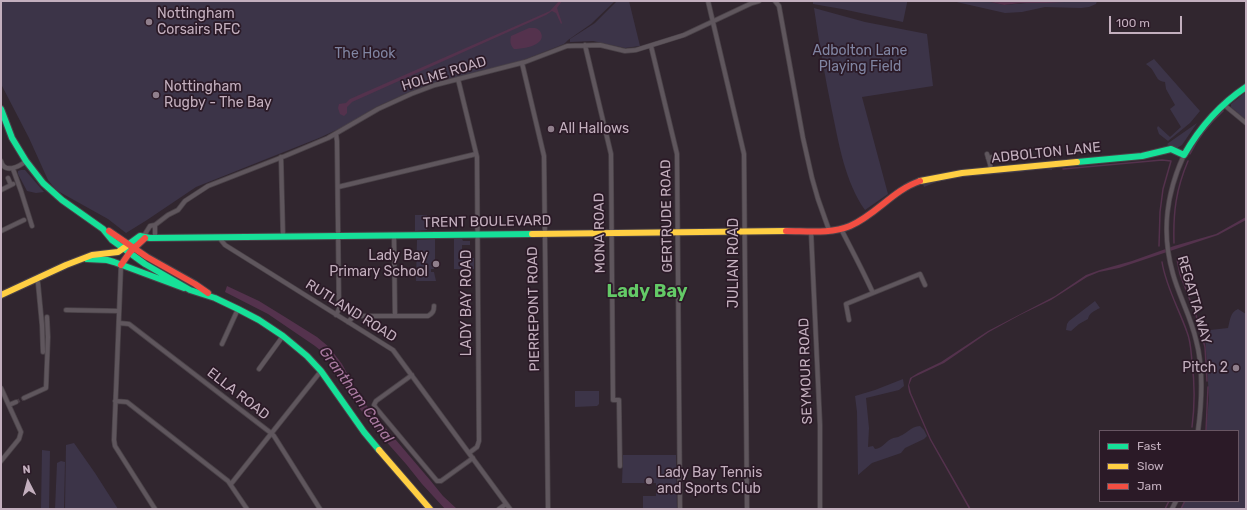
<!DOCTYPE html>
<html>
<head>
<meta charset="utf-8">
<style>
	body { margin:0 }
	#map { position:relative; width:1247px; height:510px; overflow:hidden; background:#31262f; font-family:Rubik,sans-serif }
	canvas { display:block }
	.frame { position:absolute; inset:0; border:2px solid #c3afbe; pointer-events:none }
	.legend { position:absolute; left:1099px; top:430px; width:140px; height:72px; box-sizing:border-box; background:#2b1a27; border:1px solid #685663; margin:0; padding:5px 7px; list-style:none; font-size:12px; color:#c3afbe }
	.legend li { display:flex; align-items:center; gap:8px; height:20px }
	.legend b { width:20px; border:1px solid #685663 }
	.north { position:absolute; left:8px; top:462px; width:40px; height:40px; -webkit-text-stroke:3px #2b1a27; paint-order:stroke; rotate:354deg; font-size:11px; font-weight:700; line-height:16px; text-align:center; color:#c3afbe }
	.north::after { content:''; display:block; margin:auto; width:14px; height:18px; background:#c3afbe; clip-path:polygon(50% 0,100% 100%,50% 72%,0 100%) }
	.scale { position:absolute; left:1109px; top:16px; width:73px; height:18px; box-sizing:border-box; border:2px solid #c3afbe; border-top:0; padding-left:5px; font-size:12px; line-height:14px; white-space:nowrap; color:#c3afbe; -webkit-text-stroke:3px #2b1a27; paint-order:stroke }
</style>
</head>
<body>
<div id="map">
<canvas width="1247" height="510"></canvas>
<div class="frame"></div>
<ul class="legend">
<li><b style="height:5px;background:#16e098"></b>Fast</li>
<li><b style="height:5px;background:#ffcf43"></b>Slow</li>
<li><b style="height:5px;background:#f24e42"></b>Jam</li>
</ul>
<div class="north">N</div>
<div class="scale">100 m</div>
</div>
<script>
const context = document.querySelector('canvas').getContext('2d');
context.lineJoin = 'round';
function fillPath(path, color) {
  context.fillStyle = color;
  context.fill(path, 'evenodd');
}
function stroke(path, color, width, dash) {
  context.strokeStyle = color;
  context.lineWidth = width;
  context.lineCap = dash ? 'butt' : 'round';
  context.setLineDash(dash || []);
  context.stroke(path);
}
function drawText(font, color, halo, rows, align = 'center') {
  context.font = font + ' Rubik,sans-serif';
  context.lineWidth = 3.5;
  context.setLineDash([]);
  context.textBaseline = 'middle';
  context.strokeStyle = halo;
  context.fillStyle = color;
  for (const [text, x, y, turn = 0] of rows) {
    context.save();
    context.translate(x, y);
    context.rotate((+turn || 0) * Math.PI / 180);
    context.textAlign = isNaN(turn) ? turn : align;
    if (halo) context.strokeText(text, 0, 0);
    context.fillText(text, 0, 0);
    context.restore();
  }
}
fillPath(new Path2D(`
	M1 1H615L591 24 568 40 564 44 521 61 431 84 407 93 376 107 345 126 319 138 196 187 147 220 126 233 108 219 56 190 48 180 29 138 1 84Z
	M617 1H629L640 46 625 48 593 41 570 42V39L595 23Z
	M813 1H907V3L903 22 842 9 813 4Z
	M952 1H986L1004 5 1048 1H1097L1096 4 1089 7 1081 8 1045 7 1022 12 1005 13Z
	M814 8 865 22 927 34 933 86 862 97 888 194 865 210C845 182 839 144 832 111 825 77 819 43 814 8Z
	M1154 59 1200 111 1190 123 1168 141 1159 134 1157 128 1158 126 1170 137 1181 127 1170 109 1175 105 1166 89 1165 82C1157 81 1157 77 1153 71 1152 68 1148 66 1146 64Z
	M1246 92V120L1231 107V104Z
	M1197 123 1182 145 1177 148 1170 146 1167 144Z
	M1052 169V170C1039 168 1023 172 1009 173 981 176 950 175 924 187L923 184C941 178 961 176 981 174 1005 172 1028 170 1052 169Z
	M21 170H25L44 192 36 193 27 191 18 174V171Z
	M415 215H427V230L415 231Z
	M435 239V259L434 269H431V272H434L436 281H416L417 240Z
	M454 239H462L463 241H470V245H462V251L465 252V258H474V269H454Z
	M1095 301 1100 308C1094 311 1089 313 1088 319L1079 324 1071 331 1066 330 1067 324 1069 321Z
	M1238 309 1246 314V509H1180L1184 501H1238V431H1206L1209 398 1205 334 1210 330 1228 328C1230 321 1230 312 1238 309Z
	M903 379 904 386 899 390 866 398 869 428 868 447 873 446 875 449C883 448 885 442 891 439 894 437 898 438 900 436 908 433 910 427 920 426L924 430 927 436 924 439 905 448 901 453 872 463 858 475 857 412 855 396 875 390Z
	M575 391H599V404L597 406 575 407Z
	M74 443 95 473 118 509H65L66 445Z
	M42 450 50 451 49 509H41Z
	M623 455H676L677 509H643V496H656V483H622Z
	M61 461 65 462 64 509H55L57 463Z`), '#3c3448');
fillPath(new Path2D(`
	M559 1H562L557 8 562 23 561 24 556 13 552 11 546 15 352 102 347 107V113L344 116 340 114 338 108 339 104 346 103 350 99 550 11Z
	M986 1H1082L1047 3H1021L1004 5Z
	M529 28C530 28 534 28 535 28 541 29 544 37 540 41 535 47 521 49 514 49 510 45 510 41 511 36Z
	M1246 217V220L1218 235 1119 268 1099 272 1087 277 1051 300 1020 315 989 332 944 363 912 378 909 385 911 393 931 439 971 509H969L930 440 909 392 908 386 910 378 918 373 941 362 988 331 1055 296 1086 275 1100 270 1132 261 1174 246 1216 234Z
	M227 286 259 301 285 317 317 337 329 347 342 364 361 399 430 480 443 496 457 509H445L422 484 406 464 375 429 360 409 358 406V401L355 396 351 394 343 384 334 366 331 359 315 346 268 314 225 292Z`), '#54324d');
stroke(new Path2D(`
	M1190 154C1198 137 1209 124 1223 111
	M1063 169 1162 160 1171 161 1163 189 1160 212 1159 246
	M1174 243C1173 213 1176 189 1188 161
	M1177 259 1180 274 1193 308
	M1162 262C1166 287 1179 309 1187 332 1191 342 1191 352 1192 362 1195 385 1195 404 1192 427
	M1196 315 1205 347 1207 381
	M1206 431 1208 387
	M1165 509 1169 501
	M1181 509 1185 501`), '#54324d', 1.5);
stroke(new Path2D(`
	M16 402 24 398`), '#473b44', 4, [4, 2]);
const street = new Path2D(`
	M708 1 744 154 747 509
	M775 1 779 6 803 138 812 178 818 199 829 230
	M585 45 611 154 613 400H619L620 466
	M651 46 677 154 680 509
	M522 63 544 156 548 509
	M458 79 477 157 479 441 477 447 469 453
	M1223 104 1246 123
	M336 134 337 141 339 309 336 315
	M987 154 990 164 991 170
	M1184 155C1166 194 1161 232 1173 274 1179 296 1191 317 1196 340 1204 369 1202 401 1198 431
	M281 157 283 236
	M988 158 998 156
	M1 161C4 174 19 167 26 161
	M13 169 21 191 32 226
	M8 178 11 185
	M338 187 476 154
	M1 190 13 184
	M841 229C852 250 863 271 873 293L920 274 925 285
	M1 231 24 220
	M811 231 820 425V509
	M394 235 395 316
	M221 237V240L225 245 393 350 510 509
	M145 238V234L150 226 155 225 168 215 178 210 185 201 208 186 285 156 328 138 378 109 411 94 435 85 525 62 567 46 600 45 625 51 636 50 684 35 752 3 759 1
	M155 238V225
	M121 265 114 440 115 446 155 509
	M36 279 38 283 42 325 43 352
	M66 310 119 311
	M849 320 846 304 873 293
	M348 322 352 318 356 316H428C433 313 434 311 434 306
	M119 323 129 324 271 433 274 436 320 509
	M222 344 238 309
	M259 369 283 336
	M412 375 376 401 374 405 376 408 437 481H441L473 458
	M1 388 21 432 19 439 1 461
	M24 398 46 388 48 337 47 317
	M115 401 127 402 228 481 247 509
	M9 405 16 402
	M231 484 321 371
	M499 509 506 504
	M1172 509 1176 501`);
const fast = new Path2D(`
	M1 109 12 138 26 161 43 183 62 200 103 229 112 240 145 264 190 290 215 298 238 309 259 320 283 336 307 356 321 371 364 432 379 450
	M1077 162 1142 156 1171 149 1184 155C1200 127 1219 105 1246 87
	M129 244 140 236 150 238 532 234
	M87 259 107 260 114 262 184 288`);
const slow = new Path2D(`
	M920 181 962 173 1077 162
	M532 234 786 231
	M1 295 66 265 92 255 118 252 128 245
	M379 450 430 509`);
const jam = new Path2D(`
	M109 231 147 257 195 284 208 293
	M786 231C807 231 831 234 850 226 876 215 893 190 920 181
	M121 265 130 252 145 238`);
stroke(street, '#4a4248', 5.5);
stroke(fast, '#4a4248', 8);
stroke(slow, '#4a4248', 8);
stroke(jam, '#4a4248', 8);
stroke(street, '#5f565d', 4);
stroke(fast, '#16e098', 6);
stroke(slow, '#ffcf43', 6);
stroke(jam, '#f24e42', 6);
for (const [x, y, r, color] of [
	[149,22,4,"#907f8c"],
	[156,95,4,"#907f8c"],
	[551,129,4,"#907f8c"],
	[436,264,4,"#907f8c"],
	[1236,368,4,"#907f8c"],
	[649,481,4,"#907f8c"]
]) {
  const dot = new Path2D();
  dot.arc(x, y, r, 0, 2 * Math.PI);
  context.fillStyle = color;
  context.fill(dot);
  stroke(dot, '#2b1a27', 1.5);
}
drawText('14px', '#c3afbe', '#2b1a27', [
	["Nottingham",157,14],
	["Corsairs RFC",157,30],
	["Nottingham",164,87],
	["Rugby - The Bay",164,103],
	["All Hallows",559,129],
	["Lady Bay",428,256,"right"],
	["Primary School",428,272,"right"],
	["Pitch 2",1228,368,"right"],
	["Lady Bay Tennis",657,473],
	["and Sports Club",657,489]
], 'left');
drawText('14px', '#8085a2', '#2b1a27', [
	["Adbolton Lane",860,51],
	["Playing Field",860,67],
	["The Hook",365,54]
]);
drawText('14px', '#c3afbe', '#2b1a27', [
	["HOLME ROAD",444,74,-17],
	["ADBOLTON LANE",1046,153,-6],
	["GERTRUDE ROAD",667,216,-91],
	["TRENT BOULEVARD",487,222,-1],
	["MONA ROAD",600,233,-91],
	["JULIAN ROAD",734,263,-90],
	["REGATTA WAY",1194,300,74],
	["LADY BAY ROAD",467,303,-90],
	["PIERREPONT ROAD",534,309,-91],
	["RUTLAND ROAD",351,311,32],
	["SEYMOUR ROAD",806,371,-92],
	["ELLA ROAD",238,394,38]
]);
drawText('italic 15px', '#a97aa0', '#2b1a27', [
	["Grantham Canal",356,395,54]
]);
drawText('bold 18px', '#64c967', '#2b1a27', [
	["Lady Bay",647,292]
]);
</script>
</body>
</html>
